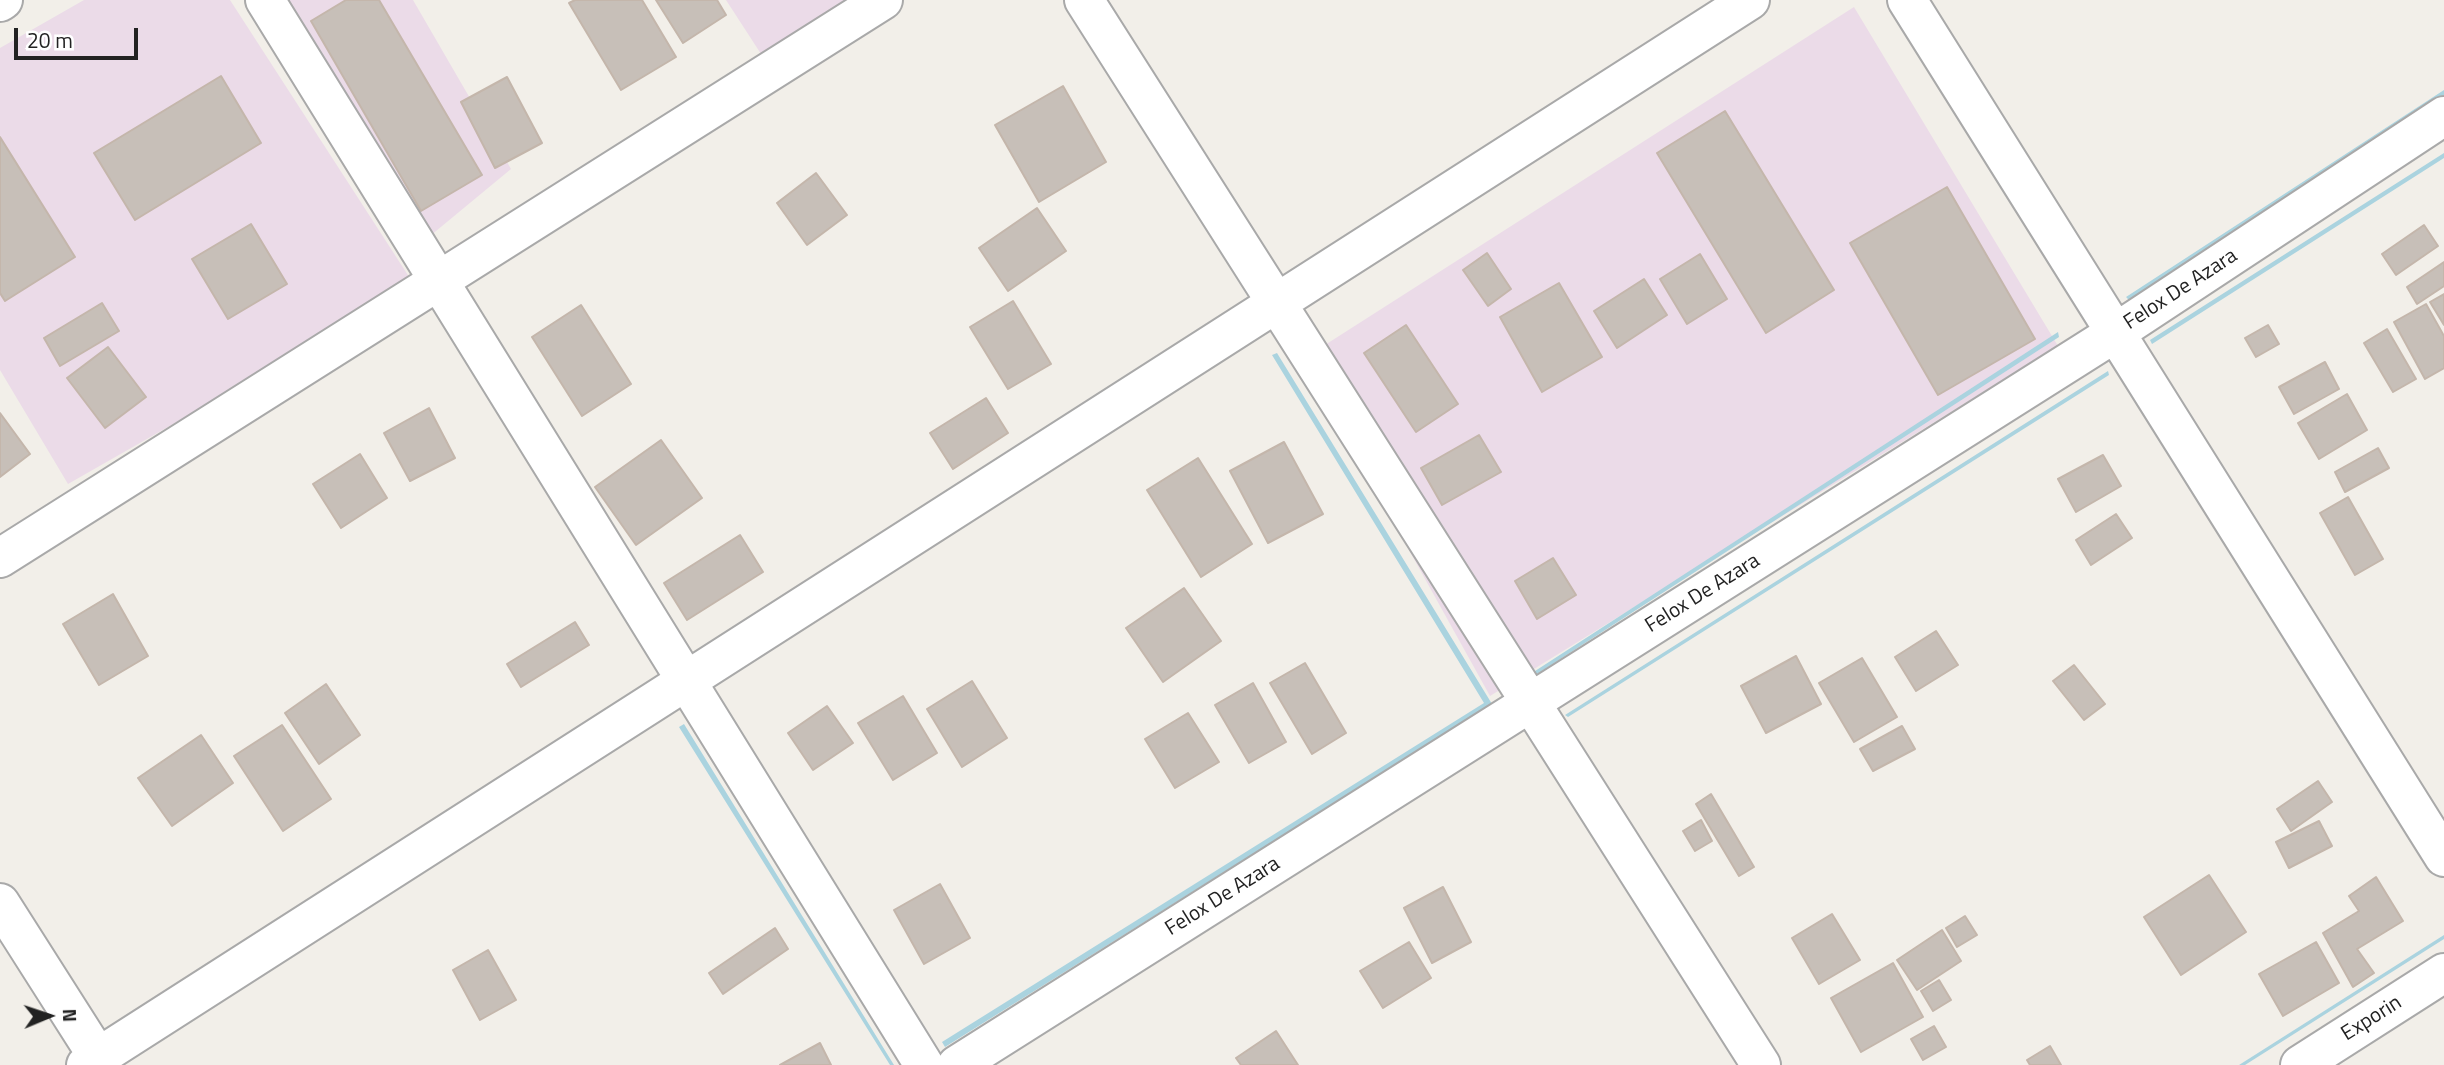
<!DOCTYPE html>
<html>
<head>
<meta charset="utf-8">
<style>
	body { margin:0 }
	#map { position:relative; width:2444px; height:1065px; overflow:hidden; background:#f2efe9; font-family:"Titillium Web",sans-serif }
	canvas { display:block }
	.north { position:absolute; left:14px; top:981px; width:70px; height:70px; -webkit-text-stroke:5px #fff; paint-order:stroke; rotate:88deg; font-size:19px; font-weight:700; line-height:28px; text-align:center; color:#222 }
	.north::after { content:''; display:block; margin:auto; width:24px; height:32px; background:#222; clip-path:polygon(50% 0,100% 100%,50% 72%,0 100%) }
	.scale { position:absolute; left:14px; top:28px; width:124px; height:32px; box-sizing:border-box; border:4px solid #222; border-top:0; padding-left:9px; font-size:21px; line-height:24px; white-space:nowrap; color:#222; -webkit-text-stroke:5px #fff; paint-order:stroke }
</style>
</head>
<body>
<div id="map">
<canvas width="2444" height="1065"></canvas>
<div class="north">N</div>
<div class="scale">20 m</div>
</div>
<script>
const context = document.querySelector('canvas').getContext('2d');
context.lineJoin = 'round';
function fillPath(path, color) {
  context.fillStyle = color;
  context.fill(path, 'evenodd');
}
function stroke(path, color, width, dash) {
  context.strokeStyle = color;
  context.lineWidth = width;
  context.lineCap = dash ? 'butt' : 'round';
  context.setLineDash(dash || []);
  context.stroke(path);
}
function drawText(font, color, halo, rows, align = 'center') {
  context.font = font + ' "Titillium Web",sans-serif';
  context.lineWidth = 5;
  context.setLineDash([]);
  context.textBaseline = 'middle';
  context.strokeStyle = halo;
  context.fillStyle = color;
  for (const [text, x, y, turn = 0] of rows) {
    context.save();
    context.translate(x, y);
    context.rotate((+turn || 0) * Math.PI / 180);
    context.textAlign = isNaN(turn) ? turn : align;
    if (halo) context.strokeText(text, 0, 0);
    context.fillText(text, 0, 0);
    context.restore();
  }
}
fillPath(new Path2D(`
	M84 0H230L415 286 68 484 0 370V48Z
	M287 0H413L511 169 430 236Z
	M726 0H849L763 57Z
	M1854 7 2058 346 1490 696 1303 359Z`), '#ebdbe8');
fillPath(new Path2D(`
	M2444 90V95L2129 300 2126 297Z
	M2444 153V158L2152 344 2150 340Z
	M2058 332 2059 337 1534 676 1532 673Z
	M1277 353 1492 704 945 1047 942 1042 1484 703 1272 355Z
	M2108 371 2109 375 1568 717 1565 715Z
	M684 724 894 1065H890L679 727Z
	M2444 935V939L2245 1065H2239Z`), '#aad3df');
const building = new Path2D(`
	M346 0H379L482 175 421 211 311 21Z
	M575 0H642L676 57 621 90 569 3Z
	M656 0H717L726 15 683 43Z
	M221 76 261 143 135 220 94 153Z
	M507 77 542 143 495 168 461 102Z
	M1063 86 1106 162 1039 202 995 125Z
	M1725 111 1834 290 1766 333 1657 153Z
	M0 137 75 257 5 301 0 293Z
	M816 173 847 215 807 245 777 203Z
	M1947 187 2035 339 1938 395 1850 243Z
	M1037 208 1066 251 1008 291 979 248Z
	M251 224 287 284 228 319 192 259Z
	M2424 225 2438 246 2396 275 2382 254Z
	M1487 253 1511 289 1488 306 1463 270Z
	M1700 254 1727 299 1687 324 1660 279Z
	M2444 262V286L2417 304 2407 287Z
	M1644 279 1667 315 1617 348 1594 311Z
	M1559 283 1602 357 1542 392 1500 317Z
	M2444 294V325L2430 302Z
	M1013 301 1051 364 1008 389 970 327Z
	M102 303 119 331 60 366 44 338Z
	M2426 304 2444 336V368L2425 379 2394 322Z
	M581 305 631 384 582 416 532 337Z
	M1406 325 1458 404 1416 432 1364 353Z
	M2268 325 2279 344 2256 357 2245 338Z
	M2387 329 2416 379 2393 392 2364 343Z
	M108 347 146 397 105 428 67 378Z
	M2325 362 2339 389 2294 414 2279 387Z
	M2347 394 2367 430 2319 459 2298 423Z
	M986 398 1008 433 953 469 930 433Z
	M429 408 455 458 410 481 384 433Z
	M0 413 30 454 0 477Z
	M1479 435 1501 472 1442 505 1421 468Z
	M661 440 702 498 636 545 595 487Z
	M1284 442 1323 514 1268 543 1230 471Z
	M2378 448 2389 468 2345 492 2335 472Z
	M360 454 387 498 341 528 313 484Z
	M2103 455 2121 486 2076 512 2058 479Z
	M1198 458 1252 544 1201 577 1147 490Z
	M2348 497 2383 559 2355 575 2320 513Z
	M2116 514 2132 538 2091 565 2076 540Z
	M740 535 763 572 687 620 664 583Z
	M1553 558 1576 595 1537 619 1515 581Z
	M1184 588 1221 641 1163 682 1126 628Z
	M113 594 148 656 99 685 63 624Z
	M575 622 589 645 521 687 507 664Z
	M1936 631 1958 665 1916 691 1895 657Z
	M1796 656 1821 704 1766 733 1741 686Z
	M1862 658 1897 717 1854 742 1819 683Z
	M1305 663 1346 733 1312 754 1270 683Z
	M2074 665 2105 704 2084 720 2053 681Z
	M972 681 1007 738 962 767 927 709Z
	M1253 683 1286 742 1249 763 1215 705Z
	M326 684 360 735 319 764 285 713Z
	M903 696 937 753 893 780 858 723Z
	M827 706 853 743 813 770 788 733Z
	M1188 713 1219 762 1175 788 1145 739Z
	M282 725 331 799 283 831 234 756Z
	M1902 726 1915 749 1873 771 1860 749Z
	M201 735 233 783 172 826 138 778Z
	M2318 781 2332 802 2291 831 2277 809Z
	M1711 794 1754 867 1739 876 1696 804Z
	M1701 820 1712 841 1695 851 1683 831Z
	M2319 821 2332 846 2289 868 2276 842Z
	M2209 875 2246 932 2181 975 2144 917Z
	M2376 877 2403 921 2357 949 2374 973 2353 987 2323 933 2359 911 2349 896Z
	M940 884 970 938 924 964 894 910Z
	M1443 887 1471 942 1432 963 1404 908Z
	M1832 914 1860 960 1819 984 1792 938Z
	M1965 916 1977 935 1957 947 1946 928Z
	M775 928 788 949 723 994 709 973Z
	M1942 930 1961 961 1917 990 1897 960Z
	M1409 942 1431 978 1383 1008 1360 971Z
	M2316 942 2339 983 2283 1016 2259 974Z
	M488 950 516 1000 480 1020 453 970Z
	M1893 963 1923 1017 1861 1052 1831 998Z
	M1939 980 1951 1000 1933 1011 1921 991Z
	M1934 1026 1946 1047 1923 1060 1911 1039Z
	M1276 1031 1298 1065H1241L1236 1058Z
	M820 1043 831 1065H780Z
	M2050 1046 2061 1065H2030L2027 1060Z`);
fillPath(building, '#c7bfb8');
stroke(building, '#c4b6ab', 2);
const street = new Path2D(`
	M265 0 924 1065
	M1084 0 1761 1065
	M1907 0 2444 857
	M0 2 3 0
	M0 558 883 0
	M0 903 98 1057
	M86 1065 1750 0
	M957 1065 2115 333 2444 116
	M2300 1065 2444 973`);
stroke(street, '#a9a9a9', 42);
stroke(street, '#fff', 38);
drawText('21px', '#222', '#fff', [
	["Felox De Azara",2181,290,-33],
	["Felox De Azara",1703,594,-32],
	["Felox De Azara",1223,897,-32],
	["Exporin",2372,1019,-32]
]);
</script>
</body>
</html>
